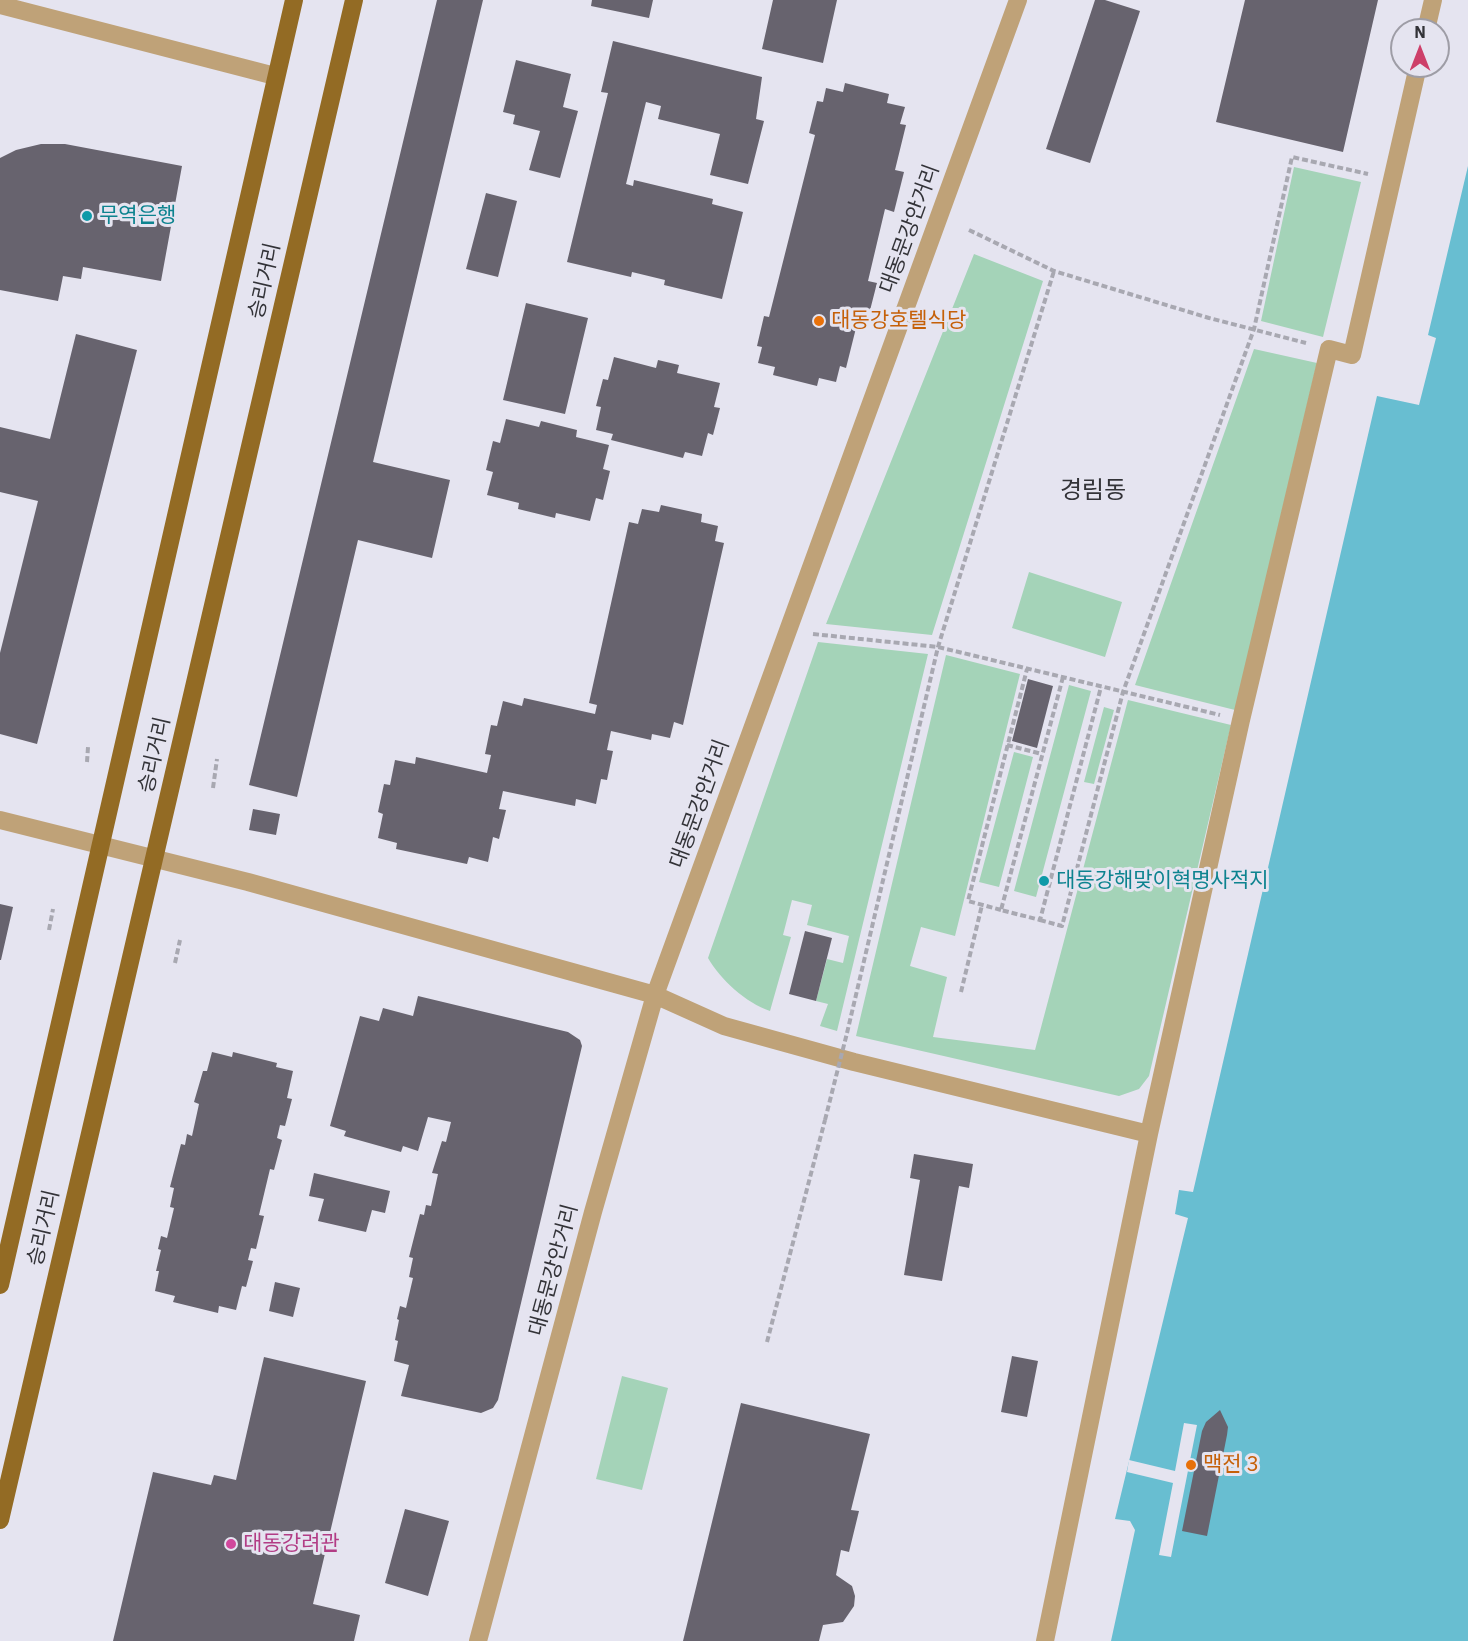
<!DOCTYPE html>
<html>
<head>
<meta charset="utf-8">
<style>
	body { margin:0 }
	#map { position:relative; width:1468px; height:1641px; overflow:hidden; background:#e5e4f0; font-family:"IBM Plex Sans",sans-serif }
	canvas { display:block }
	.north { position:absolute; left:1390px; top:18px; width:60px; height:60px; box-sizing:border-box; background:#e5e4f0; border:2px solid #9e9da6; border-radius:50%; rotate:0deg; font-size:16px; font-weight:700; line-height:24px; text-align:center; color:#333338 }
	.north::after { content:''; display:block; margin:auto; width:21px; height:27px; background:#cd3f69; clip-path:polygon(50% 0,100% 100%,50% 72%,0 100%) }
</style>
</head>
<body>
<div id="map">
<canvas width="1468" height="1641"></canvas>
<div class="north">N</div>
</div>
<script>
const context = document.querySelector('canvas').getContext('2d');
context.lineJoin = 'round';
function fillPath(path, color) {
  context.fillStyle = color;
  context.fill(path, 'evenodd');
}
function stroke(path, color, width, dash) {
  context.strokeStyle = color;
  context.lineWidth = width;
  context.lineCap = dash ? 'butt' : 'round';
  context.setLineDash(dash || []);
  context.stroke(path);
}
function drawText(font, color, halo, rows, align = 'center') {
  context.font = font + ' "IBM Plex Sans","Noto Sans KR",sans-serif';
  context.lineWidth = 6;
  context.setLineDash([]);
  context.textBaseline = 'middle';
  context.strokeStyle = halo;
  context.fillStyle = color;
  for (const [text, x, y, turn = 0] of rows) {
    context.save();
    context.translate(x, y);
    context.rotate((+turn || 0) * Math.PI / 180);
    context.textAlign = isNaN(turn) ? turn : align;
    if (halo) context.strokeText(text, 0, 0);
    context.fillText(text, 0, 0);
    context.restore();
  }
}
fillPath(new Path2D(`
	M1294 167 1361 182 1323 337 1261 321Z
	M974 254 1043 281 932 635 826 624Z
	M1254 349 1317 363 1235 710 1135 685Z
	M1029 572 1122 602 1105 657 1012 628Z
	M818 642 928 654 837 1031 820 1026 828 1004 816 1001 827 959 843 963 849 936 807 925 812 905 792 900 783 935 791 937 770 1011C746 1003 720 979 708 958Z
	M946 655 1020 674 955 936 921 927 910 966 947 977 933 1037 1035 1050 1128 700 1231 725 1149 1076 1139 1089 1119 1096 856 1036Z
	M1069 685 1091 691 1036 897 1014 891Z
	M1104 707 1114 710 1094 784 1084 782Z
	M1014 752 1033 757 999 887 979 882Z
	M622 1376 668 1388 642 1490 596 1479Z`), '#a4d3b8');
fillPath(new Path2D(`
	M1468 166V1641H1111L1135 1530 1130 1521 1115 1519 1188 1218 1175 1214 1179 1190 1193 1192 1377 396 1419 405 1436 338 1428 335Z`), '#68bed1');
fillPath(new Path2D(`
	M1184 1423 1197 1425 1171 1557 1159 1555 1173 1483 1127 1472 1129 1460 1175 1471Z`), '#e5e4f0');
fillPath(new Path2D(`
	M437 0H483L373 462 450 480 432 558 358 540 297 797 249 785Z
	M592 0H653L649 18 591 6Z
	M773 0H837L823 63 762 49Z
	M1095 0H1105L1140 11 1090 163 1046 149Z
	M1245 0H1378L1343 152 1216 122Z
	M613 41 762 77 756 119 764 121 748 184 710 175 720 134 658 119 661 106 646 102 626 184 633 186 634 180 713 199 712 204 743 212 722 299 664 285 665 280 632 272 631 277 567 262 608 93 601 92Z
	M516 60 571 74 563 107 578 111 560 178 529 170 540 131 513 124 515 115 503 112Z
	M845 83 889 94 887 103 905 107 900 124 906 125 895 170 904 172 894 212 885 209 868 281 877 283 866 326 857 324 846 368 840 366 836 382 819 378 817 386 773 375 775 367 758 363 762 347 757 346 764 316 769 317 815 135 809 133 817 101 823 102 826 88 843 92Z
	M41 144H65L182 166 161 281 83 267 81 279 63 276 58 301 0 290V158L16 150Z
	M486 193 517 201 498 277 466 269Z
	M526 303 588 318 565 414 503 400Z
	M76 334 137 350 37 744 0 734V653L38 501 0 492V427L50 439Z
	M614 357 656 368 658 360 679 365 677 373 720 383 714 407 720 408 713 435 708 433 702 456 685 452 683 458 611 440 613 434 596 430 601 407 596 406 603 379 608 380Z
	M506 419 539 427 541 421 577 430 576 437 609 445 603 469 610 471 603 500 596 498 590 521 556 513 555 518 518 509 519 503 487 495 493 472 486 470 493 441 500 443Z
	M661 505 702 514 701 522 718 526 715 541 724 543 683 725 674 722 670 738 652 734 651 740 611 731 607 750 613 751 607 780 601 779 596 804 576 799 575 806 503 791 499 809 506 810 499 839 493 837 488 862 469 857 467 864 396 849 397 843 378 838 383 814 378 812 384 784 390 785 395 760 415 764 416 757 487 773 491 755 485 754 491 725 497 726 503 701 522 706 524 698 595 714 597 705 589 703 629 522 638 524 642 509 659 512Z
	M1028 679 1053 686 1037 748 1012 741Z
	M253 809 280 814 276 835 249 830Z
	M0 904 13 907 1 960H0Z
	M805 931 832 938 816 1001 789 994Z
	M418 996 568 1032 580 1040 582 1046 498 1400 493 1408 481 1413 401 1396 409 1365 394 1361 398 1341 395 1340 399 1320 397 1319 400 1306 406 1308 413 1278 409 1277 413 1258 409 1257 420 1214 424 1215 426 1205 431 1206 438 1174 432 1173 442 1141 446 1142 451 1122 428 1117 418 1151 403 1146 401 1152 344 1136 346 1131 330 1126 360 1016 379 1021 383 1008 413 1016Z
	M212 1052 232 1057 233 1052 277 1063 276 1067 293 1071 287 1098 292 1099 285 1126 280 1125 277 1138 282 1140 274 1170 270 1169 259 1215 264 1216 256 1249 251 1248 248 1260 253 1261 246 1287 242 1286 236 1310 219 1306 218 1313 173 1302 175 1296 155 1291 159 1271H156L161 1250 158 1249 161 1236 167 1238 174 1208 170 1207 174 1188 170 1187 181 1144 185 1145 187 1134 192 1136 199 1104 194 1102 203 1071H207Z
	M914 1154 973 1164 969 1188 959 1186 942 1281 904 1275 920 1180 910 1178Z
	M314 1173 390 1191 385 1213 372 1210 366 1232 318 1221 324 1199 309 1196Z
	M275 1282 300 1288 293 1317 269 1311Z
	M1012 1356 1038 1361 1027 1417 1001 1412Z
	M264 1357 366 1381 313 1604 360 1615 354 1641H113L153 1472 211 1485 214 1475 236 1480Z
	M741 1403 870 1434 851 1510 859 1511 849 1552 841 1550 836 1575 852 1586 855 1596 854 1606 843 1622 823 1625 819 1641H683Z
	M1220 1410 1228 1427 1227 1435 1207 1536 1182 1531 1202 1431 1206 1422Z
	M405 1509 449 1521 428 1596 385 1583Z`), '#67636e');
stroke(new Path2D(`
	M969 230 1054 271 1209 318 1306 343
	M813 634 938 647 1220 715
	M1063 677 1001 910 1040 920 1101 687
	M1007 745 1042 754
	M87 762 88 747
	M213 788 217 759
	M1001 910 968 901 1027 669
	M1040 920 1062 926 1123 692 1254 329 1292 157 1368 174
	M49 930 53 909
	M175 963 180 940
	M961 992 982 905
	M847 1033 938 647 1054 271
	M767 1342 825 1120`), '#a8a8b1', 4, [6, 3]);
stroke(new Path2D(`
	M0 5 275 76
	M1426 30 1433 0
	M0 820 248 882 655 995 724 1026 854 1062 1149 1134
	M478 1641 593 1212 655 995 1018 0
	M1045 1641 1149 1134 1241 720 1329 349 1352 355 1418 66`), '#bfa278', 18);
stroke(new Path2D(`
	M0 1285 294 0
	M0 1520 354 0`), '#936b24', 18);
stroke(new Path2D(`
	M825 1120 847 1033`), '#a8a8b1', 4, [6, 3]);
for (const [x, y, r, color] of [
	[87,216,6,"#0f9aa8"],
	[819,321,6,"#e8710a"],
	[1044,881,6,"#0f9aa8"],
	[1191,1465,6,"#e8710a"],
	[231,1544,6,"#d1479c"]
]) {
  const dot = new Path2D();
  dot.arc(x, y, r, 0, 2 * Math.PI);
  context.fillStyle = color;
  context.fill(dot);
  stroke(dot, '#e5e4f0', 2);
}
drawText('21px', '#0d838f', '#e5e4f0', [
	["무역은행",99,216],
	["대동강해맞이혁명사적지",1056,881]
], 'left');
drawText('21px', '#333338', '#e5e4f0', [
	["대동문강안거리",910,229,-70],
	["승리거리",265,281,-77],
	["승리거리",155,755,-77],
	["대동문강안거리",700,804,-70],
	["승리거리",44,1228,-77],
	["대동문강안거리",554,1270,-75]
]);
drawText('21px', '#c56008', '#e5e4f0', [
	["대동강호텔식당",831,321],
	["맥전 3",1203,1465]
], 'left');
drawText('21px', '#b23c85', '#e5e4f0', [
	["대동강려관",243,1544]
], 'left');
drawText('24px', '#333338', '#e5e4f0', [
	["경림동",1093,491]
]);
</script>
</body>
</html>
